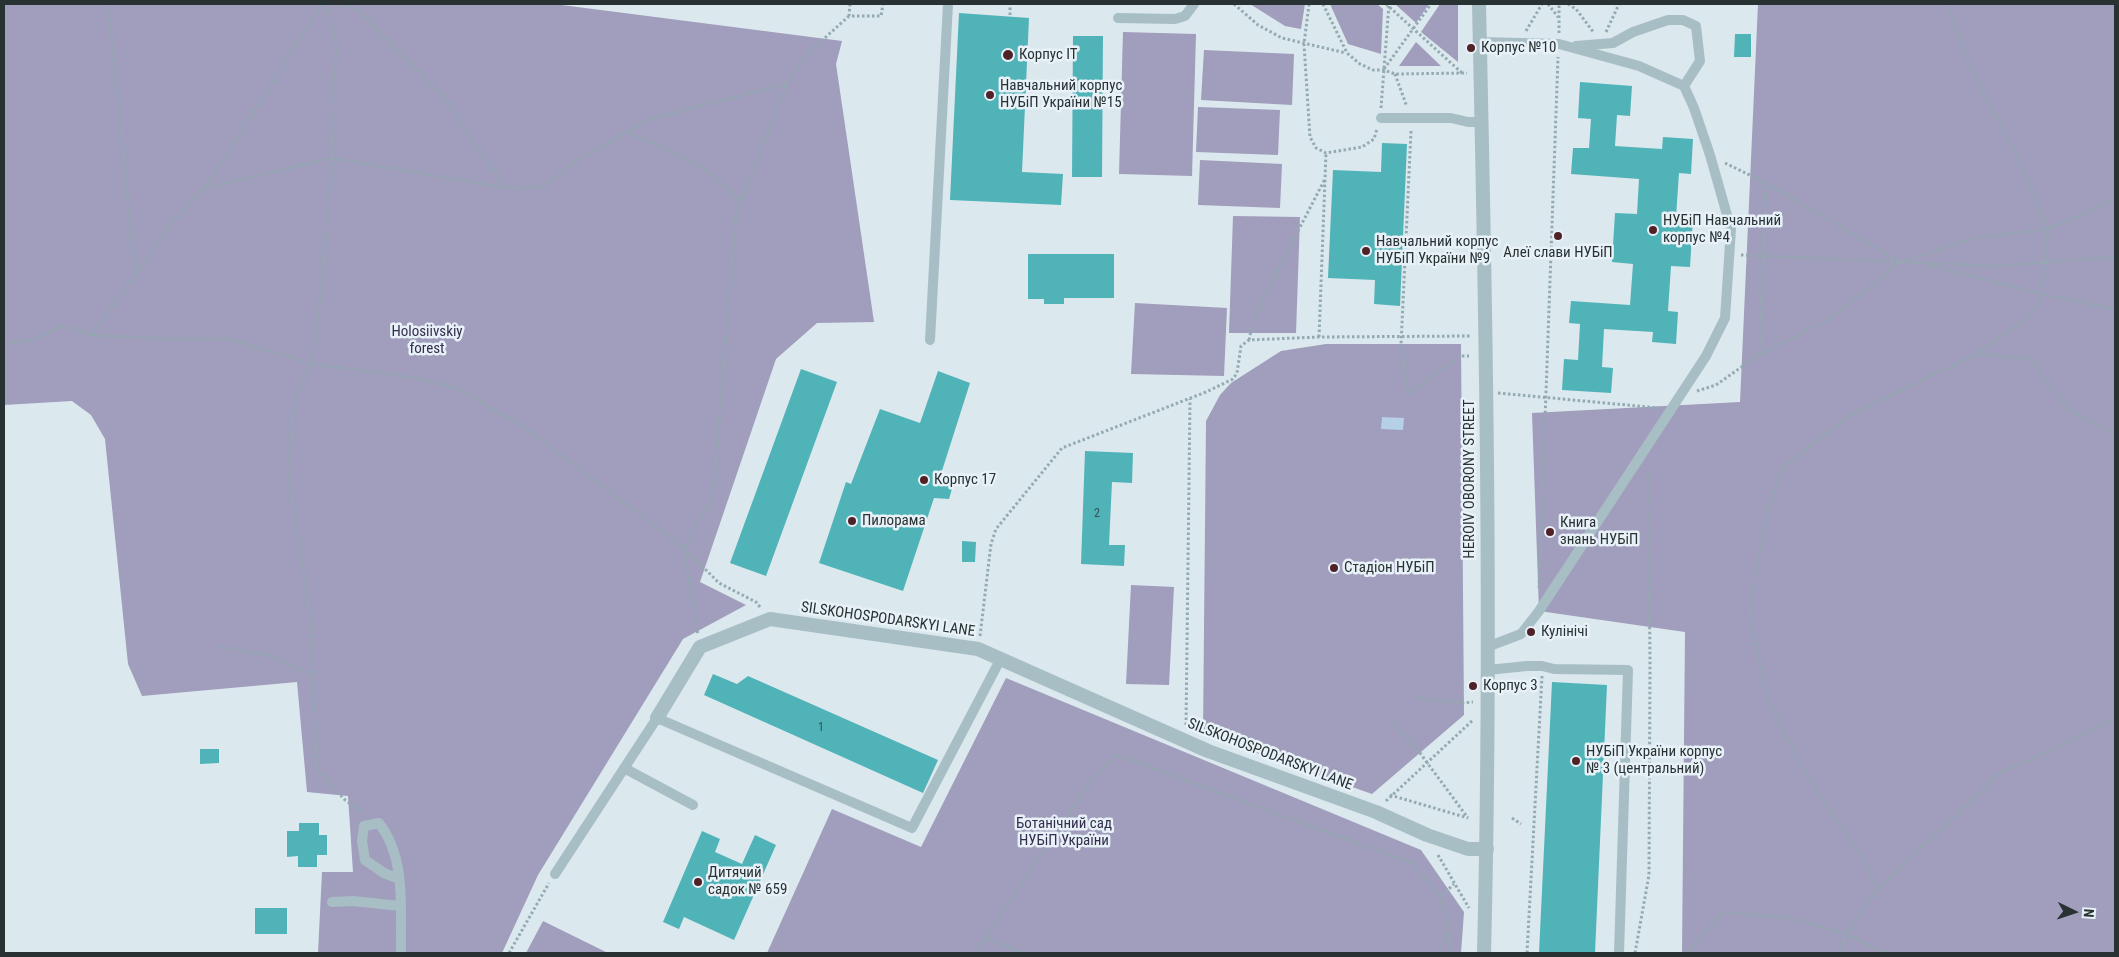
<!DOCTYPE html>
<html>
<head>
<meta charset="utf-8">
<style>
	body { margin:0 }
	#map { position:relative; width:2119px; height:957px; overflow:hidden; background:#dbe8ee; font-family:"Roboto Condensed",sans-serif }
	canvas { display:block }
	.frame { position:absolute; inset:0; border:5px solid #283233; pointer-events:none }
	.north { position:absolute; left:2049px; top:887px; width:50px; height:50px; -webkit-text-stroke:4px #e7f1f7; paint-order:stroke; rotate:94deg; font-size:14px; font-weight:700; line-height:20px; text-align:center; color:#283233 }
	.north::after { content:''; display:block; margin:auto; width:18px; height:22px; background:#283233; clip-path:polygon(50% 0,100% 100%,50% 72%,0 100%) }
</style>
</head>
<body>
<div id="map">
<canvas width="2119" height="957"></canvas>
<div class="frame"></div>
<div class="north">N</div>
</div>
<script>
const context = document.querySelector('canvas').getContext('2d');
context.lineJoin = 'round';
function fillPath(path, color) {
  context.fillStyle = color;
  context.fill(path, 'evenodd');
}
function stroke(path, color, width, dash) {
  context.strokeStyle = color;
  context.lineWidth = width;
  context.lineCap = dash ? 'butt' : 'round';
  context.setLineDash(dash || []);
  context.stroke(path);
}
function drawText(font, color, halo, rows, align = 'center') {
  context.font = font + ' "Roboto Condensed",sans-serif';
  context.lineWidth = 5;
  context.setLineDash([]);
  context.textBaseline = 'middle';
  context.strokeStyle = halo;
  context.fillStyle = color;
  for (const [text, x, y, turn = 0] of rows) {
    context.save();
    context.translate(x, y);
    context.rotate((+turn || 0) * Math.PI / 180);
    context.textAlign = isNaN(turn) ? turn : align;
    if (halo) context.strokeText(text, 0, 0);
    context.fillText(text, 0, 0);
    context.restore();
  }
}
fillPath(new Path2D(`
	M4 4H554L842 41 836 64 874 322 817 323 776 359 700 582 746 605 683 639 538 875 502 953H318L322 872H353L348 796 307 792 297 682 142 696 128 664 105 439 91 415 72 401 4 405Z
	M1250 4H1305L1301 29 1285 26Z
	M1330 4H1377L1383 9 1381 54 1348 44Z
	M1395 4H1429L1416 23Z
	M1440 4H1458V62L1421 32Z
	M1758 4H2115V953H1682L1685 632 1539 611 1532 413 1740 402Z
	M1123 32 1196 34 1192 176 1119 174Z
	M1416 42 1441 66H1399Z
	M1204 50 1294 54 1292 105 1201 100Z
	M1198 107 1280 110 1278 155 1196 152Z
	M1200 160 1282 164 1280 208 1198 205Z
	M1233 216 1300 217 1296 333H1229Z
	M1135 303 1227 308 1224 376 1131 374Z
	M1326 344H1461L1464 715 1372 794 1203 734 1206 421 1220 395 1231 383 1281 351Z
	M1131 585 1174 587 1169 685 1126 684Z
	M1006 678 1421 850 1464 912 1461 953H767L832 809 921 847Z
	M543 921 608 953H526Z`), '#a19dbc');
fillPath(new Path2D(`
	M1382 417 1404 418 1403 430 1381 429Z`), '#b5d0e7');
fillPath(new Path2D(`
	M959 13 1029 18 1022 172 1063 174 1061 205 950 200Z
	M1735 34H1751V57H1734Z
	M1073 36H1103L1102 177H1072Z
	M1580 82 1632 86 1630 116 1617 115 1615 146 1662 149 1663 137 1693 139 1691 174 1679 173 1676 217 1693 218 1690 267 1671 266 1668 311 1678 312 1676 344 1652 342 1653 332 1604 329 1602 367 1613 368 1611 393 1562 390 1564 359 1578 360 1580 324 1569 323 1571 301 1630 305 1633 264 1612 262 1615 213 1637 214 1639 179 1571 174 1573 148H1589L1591 119 1578 118Z
	M1382 143 1407 144 1400 306 1374 304 1375 280 1328 278 1333 170 1381 172Z
	M1028 254H1114V298H1064V304H1044V299H1028Z
	M801 369 837 382 766 576 730 563Z
	M938 371 970 383 940 477 954 482 949 499 934 498 903 591 819 563 846 482 851 484 880 409 920 423Z
	M1085 451 1133 453 1132 483 1112 482 1109 545H1125L1124 566 1081 564Z
	M962 541 976 542 975 562H962Z
	M713 674 737 684 748 676 938 760 923 793 704 695Z
	M1552 682 1607 685 1595 953H1539Z
	M200 749H219V763L200 764Z
	M299 823H319V835H327V855H317V867H298V856L287 857V831H299Z
	M702 831 720 839 715 852 742 864 755 835 776 845 734 940 684 917 679 929 663 922Z
	M255 908H287V934H255Z`), '#50b3b8');
stroke(new Path2D(`
	M108 4 135 273
	M326 4 337 51 330 97 332 158 322 283 312 364 295 395 288 472 311 622 316 768 345 800 365 814
	M338 4 357 9 448 102 506 188 543 187 569 166 649 119 786 84
	M850 4 849 16H881L883 4
	M1234 4 1258 25 1282 38 1346 53
	M1309 4 1304 44 1310 137 1316 148 1326 153 1362 147 1374 139 1377 129
	M1323 4 1347 53 1360 64 1373 70H1384L1395 74 1467 73
	M1386 4 1462 73
	M1548 4 1558 17
	M1568 4 1576 9 1594 33
	M1946 4 1972 71 2014 149 2048 229 2040 300 2029 317 1978 353
	M4 5 6 4
	M1010 15V4
	M1526 31 1542 4
	M1606 32 1619 4
	M1559 33V4
	M1384 69 1431 4
	M1395 74 1407 107
	M1381 108 1389 4
	M1411 131 1401 345 1408 394 1460 356H1469
	M627 132 700 165 741 200
	M1725 163 1766 183 1900 262
	M205 187 323 4
	M1741 255 1996 266 2115 257
	M1929 265 2041 294 2115 309
	M92 335 170 224 205 188 332 158 506 188
	M1319 337 1326 153
	M1249 340 1254 316 1325 179
	M4 344 33 340 63 326 92 335 165 339H226L288 356 312 364 409 377 455 388 518 423 684 548 698 635
	M1760 354 1766 183
	M1697 391 1716 385 1760 354 1829 319 1900 262 1979 237 2048 229 2115 200
	M1498 393 1659 408
	M1539 588 1558 57
	M760 607 756 602 719 583 684 548 713 496 736 213 787 84 806 55 849 16
	M980 636 991 544 996 529 1062 448 1206 392 1233 379 1237 373 1241 346 1249 340 1319 337 1470 336
	M220 647 267 655 312 674
	M1417 698 1463 703 1473 702
	M1393 723 1420 753 1468 818
	M1186 725 1190 399
	M1390 795 1468 818
	M1386 801 1473 720
	M1512 818 1521 824
	M1438 855 1469 908
	M1877 890 1999 774 2115 719
	M985 937 1023 953
	M509 953 549 883
	M975 953 1092 780 1117 755 1414 864 1440 897
	M1438 953 1449 931
	M1449 953 1450 928 1440 897 1454 884
	M1527 953 1542 676
	M1635 953 1649 875 1650 660 1648 470
	M1687 953 1723 912 1790 918 1846 934 1887 953
	M1840 953 1846 934 1877 891 1864 858 1832 816 1796 755 1769 703 1750 619 1755 576 1767 513 1781 469 1850 415 1977 354 2031 359 2068 409 2115 436`), '#93aab1', 3, [2.5, 2.5]);
stroke(new Path2D(`
	M1118 18 1175 19 1185 16 1194 4
	M1480 42 1559 44 1639 66 1684 86 1694 108 1710 155 1731 229 1725 318 1706 356 1539 611 1521 634 1487 647
	M1576 46 1613 43 1633 32 1668 20H1683L1696 26 1700 61 1684 86
	M1381 118H1451L1468 122H1481
	M930 340 948 4
	M1488 670 1527 666H1542L1554 669 1628 670 1619 953
	M624 768 693 805
	M555 874 657 718 912 828 1000 660
	M399 879 384 873 365 860 362 841 364 826 379 823C407 859 400 910 401 953
	M332 902 353 901 400 906`), '#a8bec5', 10);
stroke(new Path2D(`
	M657 718 700 647 770 619 978 649 1208 751 1376 812 1427 835 1468 849H1487`), '#a8bec5', 14);
stroke(new Path2D(`
	M1479 4C1486 320 1492 637 1484 953`), '#a8bec5', 14);
for (const [x, y, r, color] of [
	[1471,48,5,"#4f2228"],
	[1008,55,6,"#4f2228"],
	[990,95,5,"#4f2228"],
	[1653,230,5,"#4f2228"],
	[1558,236,5,"#4f2228"],
	[1366,251,5,"#4f2228"],
	[924,480,5,"#4f2228"],
	[852,521,5,"#4f2228"],
	[1550,532,5,"#4f2228"],
	[1334,568,5,"#4f2228"],
	[1531,632,5,"#4f2228"],
	[1473,686,5,"#4f2228"],
	[1576,761,5,"#4f2228"],
	[698,882,5,"#4f2228"]
]) {
  const dot = new Path2D();
  dot.arc(x, y, r, 0, 2 * Math.PI);
  context.fillStyle = color;
  context.fill(dot);
  stroke(dot, '#e7f1f7', 2);
}
drawText('12px', '#325254', null, [
	["2",1097,514],
	["1",821,728]
]);
drawText('15px', '#283233', '#e7f1f7', [
	["Корпус №10",1481,48],
	["Корпус ІТ",1019,55],
	["Навчальний корпус",1000,86],
	["НУБіП України №15",1000,103],
	["НУБіП Навчальний",1663,221],
	["корпус №4",1663,238],
	["Навчальний корпус",1376,242],
	["НУБіП України №9",1376,259],
	["Алеї слави НУБіП",1558,253,"center"],
	["Корпус 17",934,480],
	["Пилорама",862,521],
	["Книга",1560,523],
	["знань НУБіП",1560,540],
	["Стадіон НУБіП",1344,568],
	["Кулінічі",1541,632],
	["Корпус 3",1483,686],
	["НУБіП України корпус",1586,752],
	["№ 3 (центральний)",1586,769],
	["Дитячий",708,873],
	["садок № 659",708,890]
], 'left');
drawText('15px', '#342e4e', '#e7f1f7', [
	["Holosiivskiy",427,332],
	["forest",427,349],
	["Ботанічний сад",1064,824],
	["НУБіП України",1064,841]
]);
drawText('15px', '#283233', '#e7f1f7', [
	["HEROIV OBORONY STREET",1470,479,-90],
	["SILSKOHOSPODARSKYI LANE",888,620,8],
	["SILSKOHOSPODARSKYI LANE",1270,755,21]
]);
</script>
</body>
</html>
